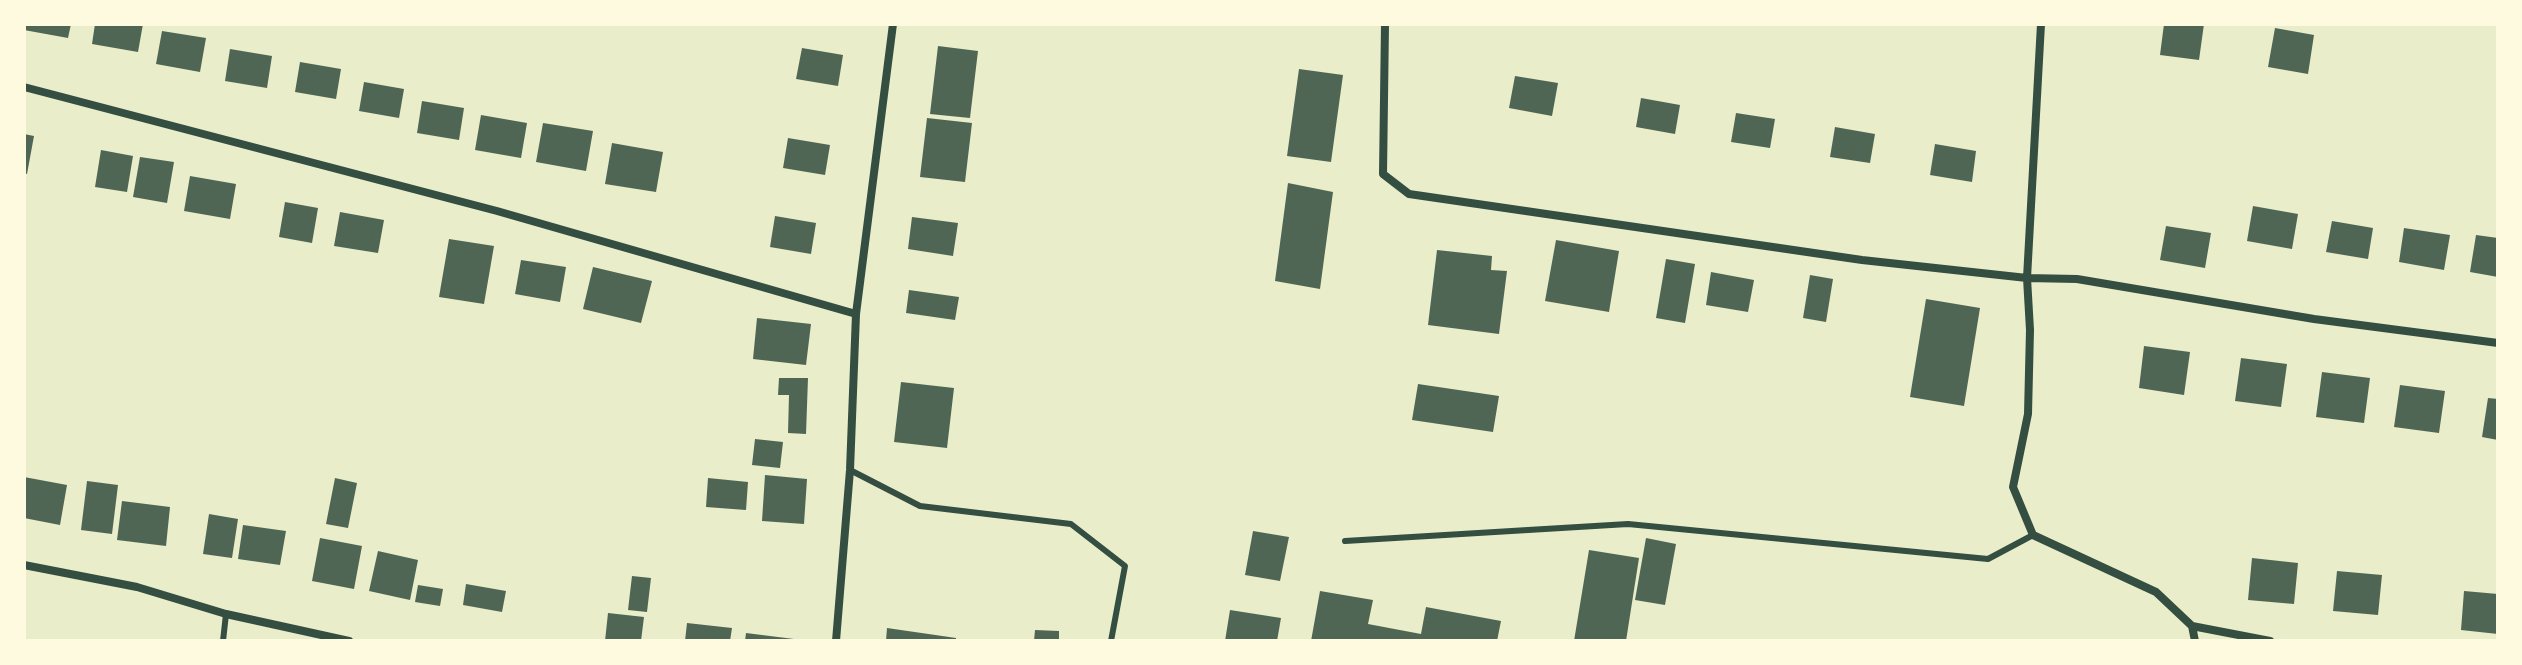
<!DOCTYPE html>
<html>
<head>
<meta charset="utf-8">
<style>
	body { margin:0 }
	#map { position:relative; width:2522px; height:665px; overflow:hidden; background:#e9edc9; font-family:Ubuntu,sans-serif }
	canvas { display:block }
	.frame { position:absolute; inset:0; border:26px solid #fefae0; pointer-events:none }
</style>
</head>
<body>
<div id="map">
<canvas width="2522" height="665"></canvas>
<div class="frame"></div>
</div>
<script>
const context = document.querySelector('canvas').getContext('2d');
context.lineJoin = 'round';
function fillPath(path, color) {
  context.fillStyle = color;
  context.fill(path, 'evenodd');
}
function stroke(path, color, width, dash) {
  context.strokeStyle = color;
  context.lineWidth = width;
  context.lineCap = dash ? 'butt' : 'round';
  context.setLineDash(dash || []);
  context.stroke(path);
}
fillPath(new Path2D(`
	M24 24H71L68 38 24 30Z
	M95 24H143L138 52 92 44Z
	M2164 24H2204L2199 60 2160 55Z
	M2275 28 2314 35 2308 74 2268 67Z
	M162 31 206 38 200 72 156 64Z
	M938 46 978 51 970 118 930 114Z
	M802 48 843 55 838 86 796 79Z
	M230 49 272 56 267 88 225 81Z
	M300 62 341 69 336 99 295 92Z
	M1299 69 1343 75 1331 162 1287 156Z
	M1515 76 1558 83 1552 116 1509 108Z
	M364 82 404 89 399 118 359 111Z
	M1641 98 1680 105 1675 134 1636 127Z
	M422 101 464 108 459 140 417 133Z
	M1736 113 1775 119 1770 148 1731 142Z
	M481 115 527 123 521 158 475 150Z
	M927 118 972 123 965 182 920 177Z
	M543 123 593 131 586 171 536 162Z
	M1835 127 1875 134 1870 163 1830 157Z
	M24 134 34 136 27 174 24 173Z
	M788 138 830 145 825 175 783 168Z
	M612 143 663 152 656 192 605 184Z
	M1935 144 1976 151 1972 182 1930 175Z
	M101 150 133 156 127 192 95 187Z
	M140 157 174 162 167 203 133 197Z
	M190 176 236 184 230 219 184 211Z
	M1288 183 1333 192 1320 289 1275 281Z
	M285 202 318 208 312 243 279 237Z
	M2253 206 2298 214 2292 249 2247 241Z
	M340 212 384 220 378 253 334 246Z
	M775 216 816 223 811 254 770 247Z
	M912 217 958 223 953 256 908 249Z
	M2332 221 2373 228 2368 259 2326 252Z
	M2166 226 2211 233 2205 268 2160 260Z
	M2404 228 2450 235 2444 270 2399 262Z
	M2476 235 2498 238V277L2470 272Z
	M449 239 494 246 484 304 439 297Z
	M1556 240 1619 251 1609 312 1545 301Z
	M1437 250 1492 256 1491 270 1507 271 1499 334 1428 325Z
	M1666 259 1695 264 1685 323 1656 318Z
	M521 260 566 267 560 302 515 294Z
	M593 267 652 281 641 323 583 309Z
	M1711 272 1754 280 1748 312 1706 305Z
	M1810 275 1833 279 1826 322 1803 318Z
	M909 290 959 297 955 320 906 313Z
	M1926 299 1980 308 1964 406 1910 397Z
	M757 318 811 324 806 365 753 359Z
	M2144 346 2190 352 2184 395 2139 388Z
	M2241 358 2287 364 2281 407 2235 401Z
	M2322 372 2370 378 2364 423 2316 417Z
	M779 378H808L806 434 788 433 789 395H778Z
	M901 382 954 388 947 448 894 442Z
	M1418 384 1499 396 1493 432 1412 420Z
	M2400 385 2445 391 2439 433 2394 427Z
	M2488 398 2498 399V440L2482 437Z
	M755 439 783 442 780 468 752 465Z
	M765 475 807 479 804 524 762 521Z
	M24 477 67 485 60 525 24 518Z
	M335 478 357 483 348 528 326 524Z
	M708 478 748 482 746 510 706 507Z
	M87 481 118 485 112 534 81 530Z
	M122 501 170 507 166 546 117 540Z
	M209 514 238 519 232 558 203 554Z
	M243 525 286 531 280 565 238 559Z
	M1253 531 1289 537 1280 581 1245 575Z
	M320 538 362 546 354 589 312 581Z
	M1646 538 1676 544 1665 605 1635 600Z
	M1589 550 1639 558 1626 641H1574Z
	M378 551 418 560 410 600 369 591Z
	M2252 558 2298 563 2294 604 2248 600Z
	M2337 571 2382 575 2378 615 2333 611Z
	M632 576 651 578 647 612 628 610Z
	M466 584 506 591 502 612 463 605Z
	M418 585 443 589 440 606 415 602Z
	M1320 591 1373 600 1368 624 1421 634 1426 607 1501 621 1497 641H1311Z
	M2464 591 2498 594V634L2461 630Z
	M1230 610 1281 618 1277 641H1225Z
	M608 613 644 617 641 641H605Z
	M687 623 732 628 730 641H685Z
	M887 628 956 638V641H886Z
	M1035 630 1059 631V641H1034Z
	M746 633 794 639V641H745Z`), '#4f6655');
stroke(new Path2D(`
	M850 470 920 506 1071 524 1125 566 1111 641
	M1345 541 1628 524 1988 559 2033 535
	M223 641 226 614`), '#344e41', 6);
stroke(new Path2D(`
	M1385 24 1383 174 1409 194 1862 260 2027 278 2077 279 2314 319 2498 343
	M2041 24 2027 278 2030 330 2028 414 2013 487 2033 535 2156 592 2192 626 2195 641
	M24 87 497 211 856 314
	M24 565 137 587 226 614 349 641
	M2192 626 2270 641
	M836 641 850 470 856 314 893 24`), '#344e41', 8);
</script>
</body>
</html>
